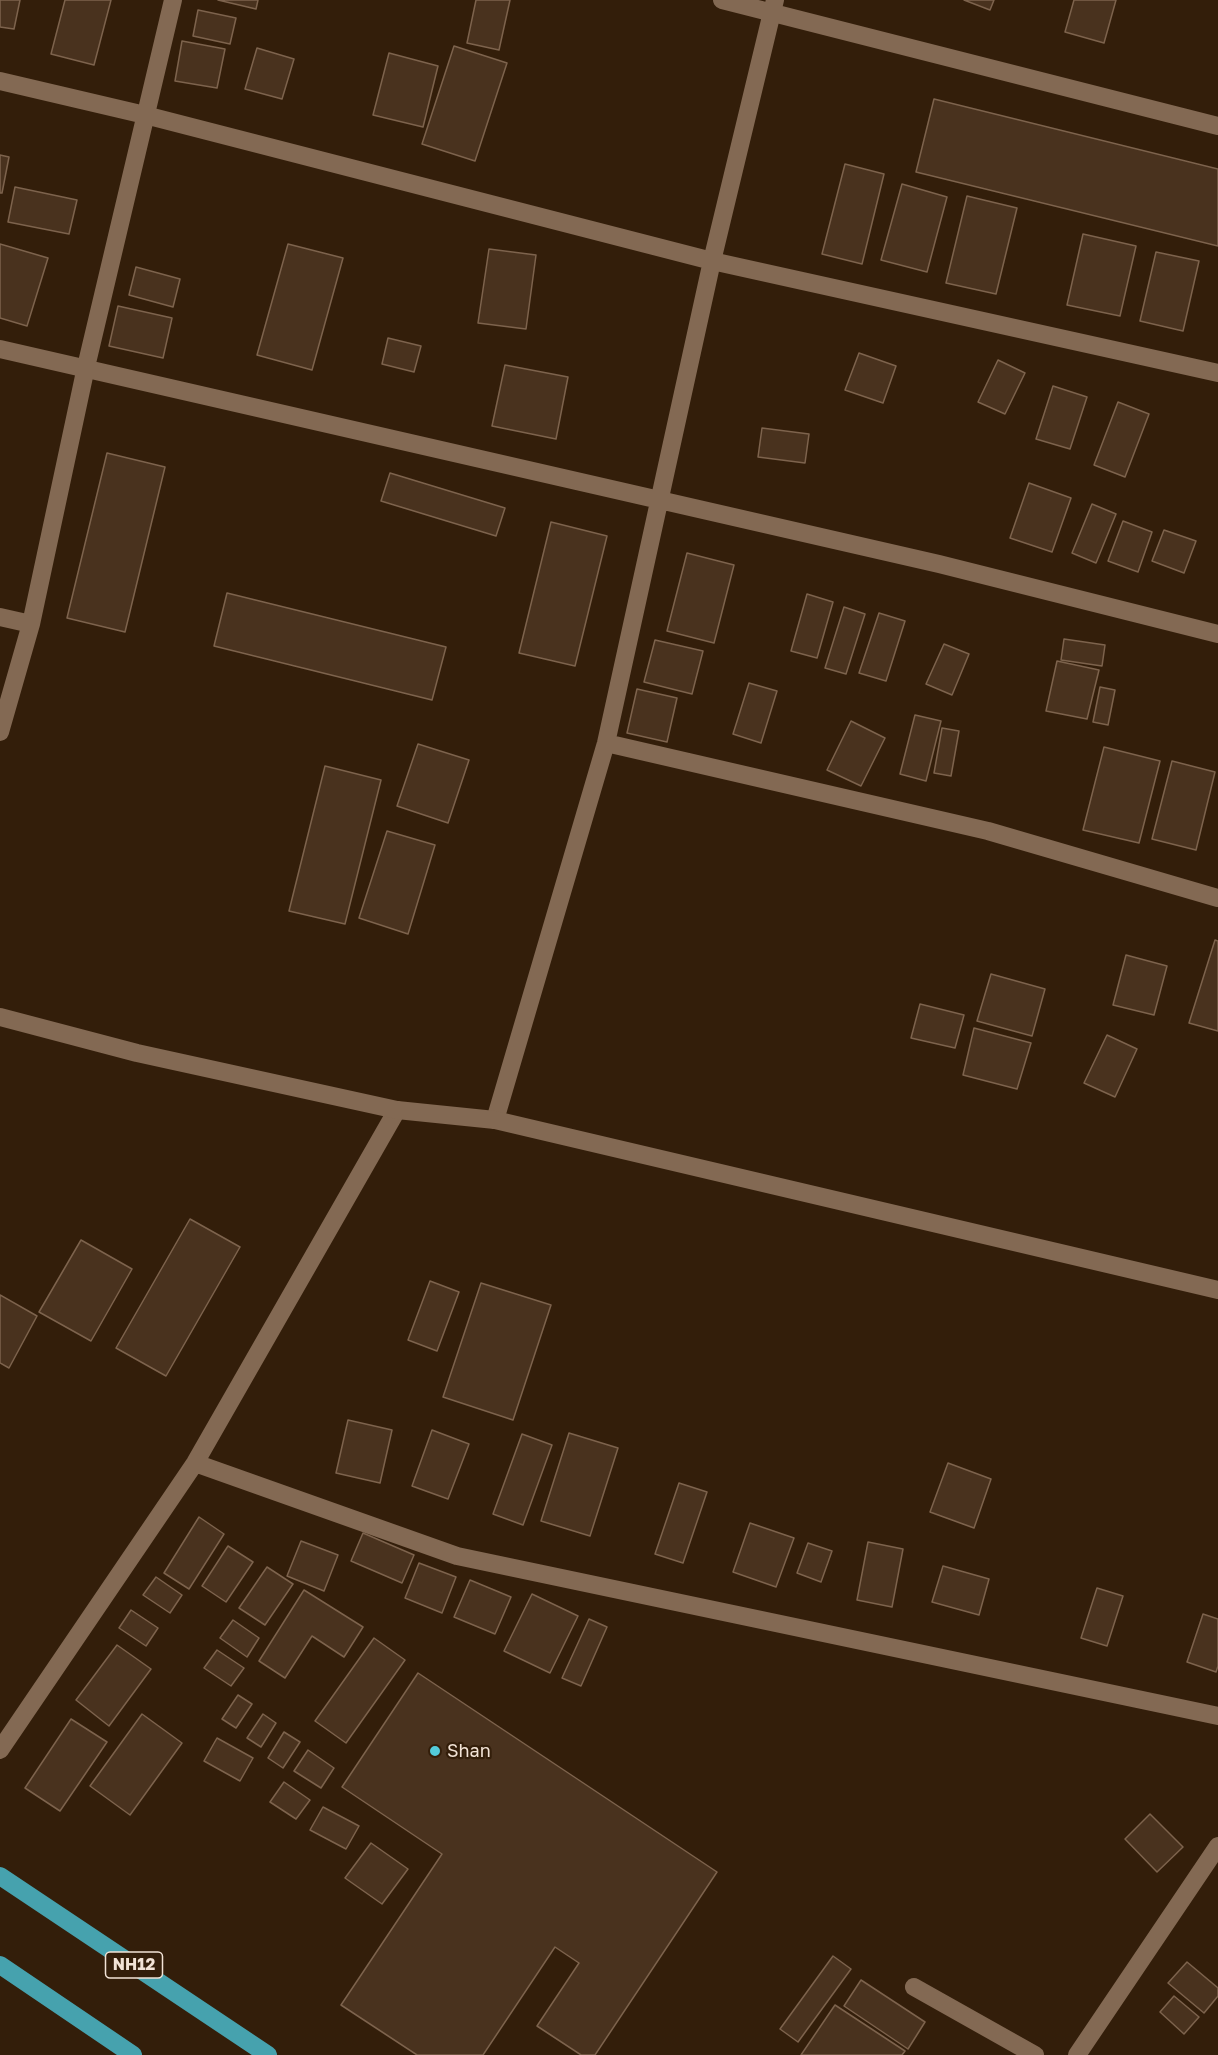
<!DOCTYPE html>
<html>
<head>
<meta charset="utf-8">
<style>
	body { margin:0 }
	canvas { display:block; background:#331e0a }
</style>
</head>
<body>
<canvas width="1218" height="2055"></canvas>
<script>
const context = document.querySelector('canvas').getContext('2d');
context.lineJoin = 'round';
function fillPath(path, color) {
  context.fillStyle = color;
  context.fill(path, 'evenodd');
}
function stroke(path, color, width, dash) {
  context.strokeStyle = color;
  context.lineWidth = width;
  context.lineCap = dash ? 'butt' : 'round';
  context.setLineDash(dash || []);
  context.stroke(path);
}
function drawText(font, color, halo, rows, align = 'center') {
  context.font = font + ' "Golos Text",sans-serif';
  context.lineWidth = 4.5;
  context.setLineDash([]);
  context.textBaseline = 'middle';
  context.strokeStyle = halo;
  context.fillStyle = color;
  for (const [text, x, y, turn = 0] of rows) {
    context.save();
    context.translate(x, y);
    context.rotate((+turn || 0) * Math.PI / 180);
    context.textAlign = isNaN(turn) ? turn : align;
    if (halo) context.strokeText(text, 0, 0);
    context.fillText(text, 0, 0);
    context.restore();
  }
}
const building = new Path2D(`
	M0 0H20L14 29 0 27Z
	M65 0H111L94 65 51 54Z
	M218 0H258L256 9Z
	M476 0H510L499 50 467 43Z
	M964 0H994L990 10Z
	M1074 0H1116L1104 43 1065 32Z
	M198 10 236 18 230 44 193 36Z
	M182 41 225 49 217 88 175 81Z
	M454 46 507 63 475 161 422 144Z
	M257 48 294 59 282 99 245 89Z
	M389 53 438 66 423 127 373 115Z
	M934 99 1218 169V246L916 172Z
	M0 155 9 157 2 193H0Z
	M845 164 884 174 862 264 822 254Z
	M902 184 947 197 927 272 881 260Z
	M15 187 77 200 69 234 8 222Z
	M967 196 1017 208 996 294 946 283Z
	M1083 234 1136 246 1120 316 1067 305Z
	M0 244 48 258 27 326 0 318Z
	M288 244 343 258 312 370 257 355Z
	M489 249 536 255 526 329 478 323Z
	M1156 252 1199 261 1183 331 1140 321Z
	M136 267 180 279 173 307 129 295Z
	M118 306 172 318 163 358 109 346Z
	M388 338 421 346 414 372 382 364Z
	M859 353 896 366 883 403 845 390Z
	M998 360 1025 373 1005 414 978 402Z
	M505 365 568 377 556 439 492 426Z
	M1053 386 1087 397 1070 449 1036 439Z
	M1118 402 1149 414 1125 477 1094 465Z
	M762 428 809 434 805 463 758 457Z
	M107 453 165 467 125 632 67 618Z
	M390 473 505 508 496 536 381 501Z
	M1029 483 1071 498 1052 552 1010 538Z
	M1092 504 1116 514 1096 563 1072 553Z
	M1123 521 1152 532 1138 572 1108 561Z
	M551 522 607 536 575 666 519 653Z
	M1164 530 1196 541 1184 573 1152 561Z
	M687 553 734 565 714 643 667 631Z
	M227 593 446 647 432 700 214 646Z
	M807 594 833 602 817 658 791 651Z
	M844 607 865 614 846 674 825 668Z
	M879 613 905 621 886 681 859 673Z
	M1064 639 1105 645 1102 666 1061 660Z
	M655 640 703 651 692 694 644 682Z
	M944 644 969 654 952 695 926 684Z
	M1057 661 1099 670 1087 719 1046 711Z
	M749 683 777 691 761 743 733 734Z
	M1100 687 1115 690 1108 725 1093 722Z
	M637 689 677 698 667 742 627 733Z
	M915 715 941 721 926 781 900 774Z
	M851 721 885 738 861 786 827 770Z
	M942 728 959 731 951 776 934 773Z
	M418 744 469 760 448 823 397 806Z
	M1104 747 1160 761 1139 843 1083 830Z
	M1172 761 1215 772 1196 850 1152 839Z
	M325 766 381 780 345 924 289 911Z
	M387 831 435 845 408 934 359 918Z
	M1215 940 1218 941V1031L1189 1023Z
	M1126 955 1167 966 1154 1015 1113 1005Z
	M991 974 1045 989 1032 1036 977 1021Z
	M920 1004 964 1015 955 1048 911 1038Z
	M974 1028 1031 1043 1017 1089 963 1075Z
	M1107 1035 1137 1049 1115 1097 1084 1083Z
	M190 1219 240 1247 166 1376 116 1348Z
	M81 1240 132 1269 91 1341 39 1312Z
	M430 1281 459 1292 437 1351 408 1340Z
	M481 1283 551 1305 513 1420 443 1397Z
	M0 1295 37 1316 9 1368 0 1363Z
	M348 1420 392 1430 380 1483 336 1473Z
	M432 1430 469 1444 448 1499 412 1486Z
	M569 1433 618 1448 590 1536 541 1521Z
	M522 1434 552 1445 523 1525 493 1514Z
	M948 1463 991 1479 974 1528 930 1512Z
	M679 1483 707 1492 683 1563 655 1554Z
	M199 1517 224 1534 189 1589 164 1573Z
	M750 1523 794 1538 776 1587 733 1572Z
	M363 1533 414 1555 402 1583 351 1561Z
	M301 1541 338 1555 324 1591 287 1576Z
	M868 1542 903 1549 892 1607 857 1600Z
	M808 1543 832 1551 821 1582 797 1573Z
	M228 1546 253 1562 226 1602 202 1586Z
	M419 1563 456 1577 442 1613 405 1598Z
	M943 1566 989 1579 979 1615 932 1602Z
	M267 1567 293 1584 265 1625 239 1608Z
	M156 1577 182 1595 170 1613 143 1595Z
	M470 1580 511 1597 495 1634 454 1617Z
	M1097 1588 1123 1596 1107 1646 1081 1638Z
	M304 1590 363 1627 344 1657 312 1636 285 1678 259 1661Z
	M532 1594 578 1616 550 1673 504 1651Z
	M131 1610 158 1628 146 1646 119 1628Z
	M1203 1614 1218 1619V1666L1216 1672 1187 1662Z
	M589 1619 607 1627 581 1686 562 1678Z
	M233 1620 259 1638 247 1657 220 1638Z
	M374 1638 405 1660 346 1743 315 1721Z
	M117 1645 151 1669 109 1726 76 1700Z
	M217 1650 244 1668 231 1686 204 1668Z
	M418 1673 717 1872 595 2055H581L537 2026 579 1963 555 1947 483 2055H417L341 2005 442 1854 342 1787Z
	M238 1695 252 1704 236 1728 222 1719Z
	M142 1714 182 1743 130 1815 90 1786Z
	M263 1714 276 1723 261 1747 247 1738Z
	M71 1719 107 1742 60 1811 25 1788Z
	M284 1732 300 1742 283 1768 268 1758Z
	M217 1738 253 1758 240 1781 204 1761Z
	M308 1750 334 1768 321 1788 294 1771Z
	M284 1782 310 1800 296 1819 270 1802Z
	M323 1807 359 1826 346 1849 310 1830Z
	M1150 1814 1183 1847 1157 1872 1125 1839Z
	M371 1843 408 1869 382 1904 345 1878Z
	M833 1956 851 1969 798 2042 780 2029Z
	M1187 1962 1218 1988V1996L1204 2013 1168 1983Z
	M861 1980 925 2022 908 2049 844 2006Z
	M1174 1996 1199 2017 1184 2034 1160 2012Z
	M835 2005 905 2051 902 2055H801Z`);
fillPath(building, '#49321e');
stroke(building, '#7d634d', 1.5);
stroke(new Path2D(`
	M722 0 1218 126
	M0 81 145 115 712 261 1218 373
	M0 349 939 564 1218 634
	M0 617 31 624
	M0 732 31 624 86 367 173 0
	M606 743 988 831 1218 898
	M495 1120 606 743 712 261 775 0
	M195 1463 457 1556 1218 1716
	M0 1750 195 1463 397 1110
	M914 1987 1035 2055
	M1077 2055 1218 1846`), '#836953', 18);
stroke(new Path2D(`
	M0 1017 137 1053 397 1110 495 1120 1218 1290`), '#836953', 18);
stroke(new Path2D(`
	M0 1876 268 2055
	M0 1965 133 2055`), '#46a2ae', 18);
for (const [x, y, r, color] of [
	[435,1751,6,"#53cbda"]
]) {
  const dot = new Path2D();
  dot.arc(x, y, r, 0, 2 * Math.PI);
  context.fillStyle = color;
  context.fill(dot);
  stroke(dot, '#331e0a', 2);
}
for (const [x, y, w] of [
	[134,1965,57]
]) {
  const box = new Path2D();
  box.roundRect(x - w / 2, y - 13, w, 26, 4.5);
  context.fillStyle = '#331e0a';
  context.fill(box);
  stroke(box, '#f2e3d6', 1.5);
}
drawText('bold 16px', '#f2e3d6', null, [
	["NH12",134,1965]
]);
drawText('18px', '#f2e3d6', '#331e0a', [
	["Shan",447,1751]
], 'left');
</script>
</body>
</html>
